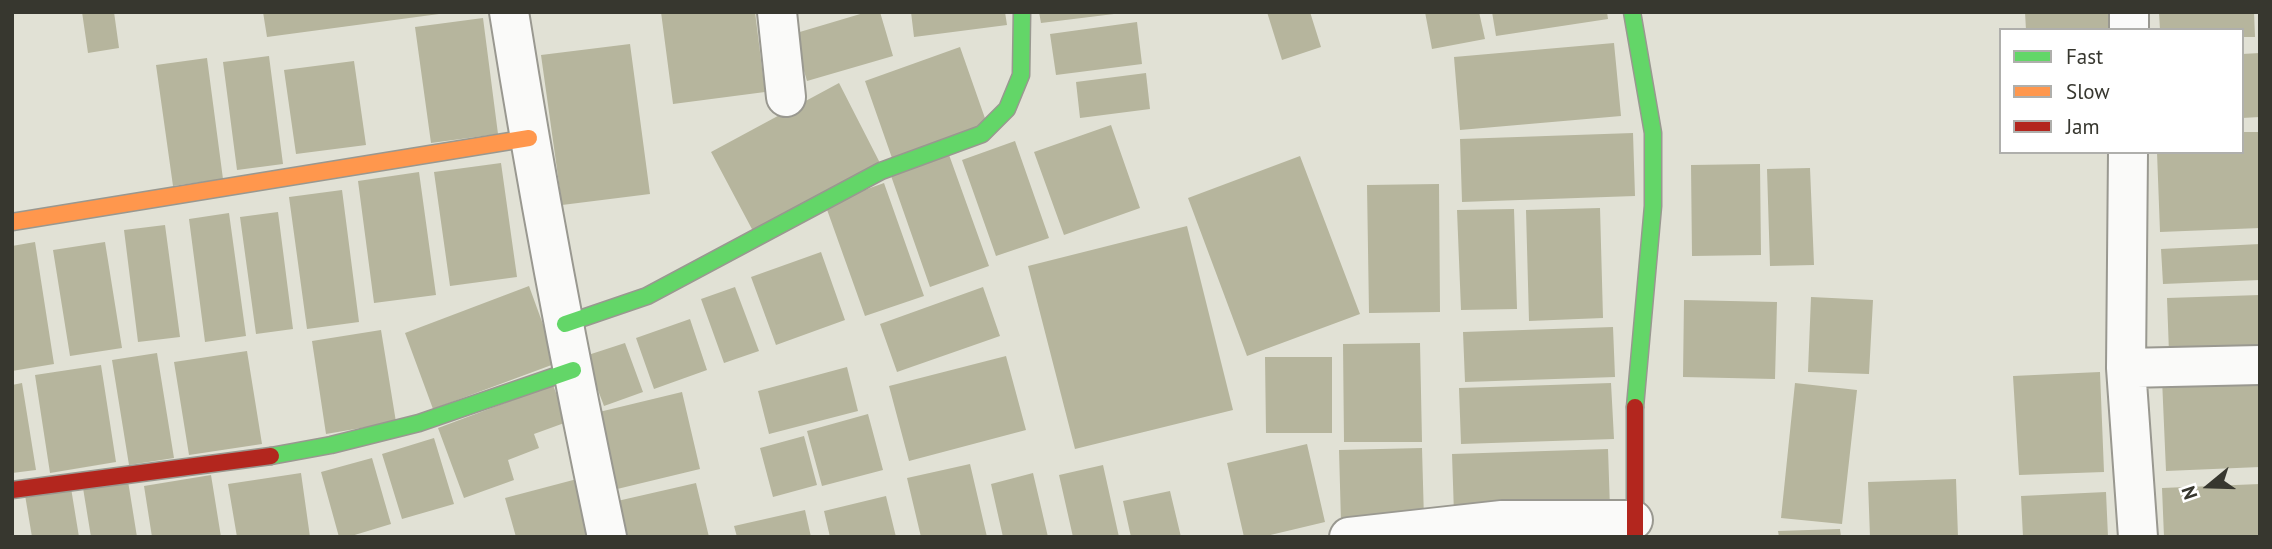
<!DOCTYPE html>
<html>
<head>
<meta charset="utf-8">
<style>
	body { margin:0 }
	#map { position:relative; width:2272px; height:549px; overflow:hidden; background:#e1e1d5; font-family:"PT Sans",sans-serif }
	canvas { display:block }
	.frame { position:absolute; inset:0; border:14px solid #37372f; pointer-events:none }
	.legend { position:absolute; left:1999px; top:28px; width:245px; height:126px; box-sizing:border-box; background:#fff; border:2px solid #afafac; margin:0; padding:9px 12px; list-style:none; font-size:21px; color:#37372f }
	.legend li { display:flex; align-items:center; gap:14px; height:35px }
	.legend b { width:35px; border:2px solid #afafac }
	.north { position:absolute; left:2174px; top:451px; width:70px; height:70px; -webkit-text-stroke:5px #fff; paint-order:stroke; rotate:251deg; font-size:19px; font-weight:700; line-height:28px; text-align:center; color:#37372f }
	.north::after { content:''; display:block; margin:auto; width:24px; height:32px; background:#37372f; clip-path:polygon(50% 0,100% 100%,50% 72%,0 100%) }
</style>
</head>
<body>
<div id="map">
<canvas width="2272" height="549"></canvas>
<div class="frame"></div>
<ul class="legend">
<li><b style="height:9px;background:#63d668"></b>Fast</li>
<li><b style="height:9px;background:#ff974d"></b>Slow</li>
<li><b style="height:9px;background:#b3261e"></b>Jam</li>
</ul>
<div class="north">N</div>
</div>
<script>
const context = document.querySelector('canvas').getContext('2d');
context.lineJoin = 'round';
function fillPath(path, color) {
  context.fillStyle = color;
  context.fill(path, 'evenodd');
}
function stroke(path, color, width, dash) {
  context.strokeStyle = color;
  context.lineWidth = width;
  context.lineCap = dash ? 'butt' : 'round';
  context.setLineDash(dash || []);
  context.stroke(path);
}
fillPath(new Path2D(`
	M82 12H114L119 48 88 53Z
	M263 12H438L439 14 267 37Z
	M661 12H755L765 92 673 104Z
	M867 12H880L893 56 807 81 793 34Z
	M911 12H1005L1007 25 914 37Z
	M1039 12H1114V14L1041 23Z
	M1267 12H1310L1321 47 1282 60Z
	M1425 12H1479L1485 39 1432 49Z
	M1492 12H1607L1608 19 1496 36Z
	M2025 12H2109L2110 30H2026Z
	M2159 12H2254L2255 37H2242V30H2160Z
	M483 18 498 134 431 143 415 27Z
	M1137 22 1142 64 1056 75 1050 34Z
	M1614 43 1621 116 1460 130 1454 57Z
	M630 44 650 194 562 205 541 55Z
	M960 47 987 124 892 158 865 81Z
	M2260 53V117L2242 118V54Z
	M269 56 283 164 237 170 223 62Z
	M207 58 223 179 173 186 156 65Z
	M354 61 366 145 296 154 284 70Z
	M1146 73 1150 109 1080 118 1076 82Z
	M839 83 880 163 753 231 711 152Z
	M1111 125 1140 208 1064 235 1034 152Z
	M2242 132H2260V228L2160 232 2157 152H2242Z
	M1633 133 1635 196 1462 202 1460 139Z
	M1015 141 1049 238 996 256 962 160Z
	M948 152 989 266 930 287 890 173Z
	M1300 156 1360 314 1247 356 1188 198Z
	M501 163 517 277 450 286 434 172Z
	M1760 164 1761 255 1692 256 1691 165Z
	M1810 168 1814 265 1770 266 1767 169Z
	M419 172 436 295 374 303 358 181Z
	M884 183 924 296 865 316 825 204Z
	M1439 184 1440 312 1369 313 1367 185Z
	M342 190 359 322 307 329 289 197Z
	M1600 208 1603 318 1529 321 1526 210Z
	M1514 209 1517 309 1461 310 1457 210Z
	M278 212 293 329 256 334 240 217Z
	M229 213 246 336 205 342 189 219Z
	M165 225 180 337 138 342 124 230Z
	M1187 226 1233 410 1075 449 1028 266Z
	M35 242 54 364 12 371V246Z
	M105 242 122 348 70 356 53 250Z
	M2260 244V280L2163 284 2161 249Z
	M821 252 845 320 776 345 751 277Z
	M529 286 557 363 433 409 405 333Z
	M735 287 759 351 724 363 701 299Z
	M983 287 1000 336 897 372 880 324Z
	M2260 295V349L2169 353 2167 298Z
	M1811 297 1873 300 1869 374 1808 372Z
	M1684 300 1777 302 1775 379 1683 377Z
	M690 319 707 370 654 389 636 338Z
	M1613 327 1615 377 1465 382 1463 332Z
	M381 330 396 422 326 434 312 341Z
	M625 343 643 392 604 406 585 356Z
	M1420 343 1422 442H1344L1343 344Z
	M247 351 262 444 189 455 174 362Z
	M157 353 174 458 129 465 112 360Z
	M1006 356 1026 430 909 461 889 386Z
	M1265 357H1332V433H1266Z
	M101 365 116 462 50 473 35 375Z
	M847 367 858 411 769 434 758 391Z
	M2100 372 2104 472 2019 475 2013 376Z
	M2260 375V467L2166 471 2162 379Z
	M22 383 36 470 12 473V385Z
	M1611 383 1614 439 1461 444 1459 388Z
	M1795 383 1857 390 1842 524 1781 518Z
	M553 385 567 422 534 434 539 448 508 460 514 480 464 498 438 428Z
	M682 392 700 469 613 490 595 413Z
	M868 414 883 470 822 486 807 431Z
	M804 436 817 485 773 497 760 448Z
	M434 438 454 504 402 519 382 454Z
	M1307 444 1325 522 1262 537H1244L1227 463Z
	M1422 448 1424 520 1341 522 1339 450Z
	M1608 449 1610 509 1454 514 1452 454Z
	M372 458 391 524 348 537H339L321 472Z
	M970 464 987 537H921L907 478Z
	M1103 465 1119 537H1073L1059 475Z
	M301 473 310 537H237L228 484Z
	M1033 473 1048 537H1003L991 484Z
	M211 475 221 537H152L144 486Z
	M577 479 592 537H516L505 498Z
	M1956 479 1958 537H1870L1868 482Z
	M128 481 137 537H91L83 488Z
	M696 483 709 537H620L613 502Z
	M2260 484V537H2164L2162 488Z
	M71 488 79 537H32L25 495Z
	M1170 491 1181 537H1131L1123 501Z
	M2106 492 2108 537H2023L2021 496Z
	M886 496 896 537H830L824 511Z
	M805 510 811 537H737L734 526Z
	M1840 529 1841 537H1779L1778 531Z`), '#b6b59d');
const street = new Path2D(`
	M509 12C537 188 570 363 607 537
	M777 12 786 97
	M2129 30V12
	M2128 152 2126 368 2138 537
	M2126 368 2260 365
	M1349 537 1502 520H1633`);
const fast = new Path2D(`
	M1632 12 1653 133V206L1635 407
	M565 324 647 296 881 171 982 134 1007 109 1021 75 1022 12
	M271 456 331 445 419 423 573 370`);
const slow = new Path2D(`
	M12 222 529 138`);
const jam = new Path2D(`
	M1635 407V537
	M12 490 271 456`);
stroke(street, '#999890', 42);
stroke(fast, '#999890', 19);
stroke(slow, '#999890', 19);
stroke(jam, '#999890', 19);
stroke(street, '#fafaf9', 38);
stroke(fast, '#63d668', 16);
stroke(slow, '#ff974d', 16);
stroke(jam, '#b3261e', 16);
</script>
</body>
</html>
